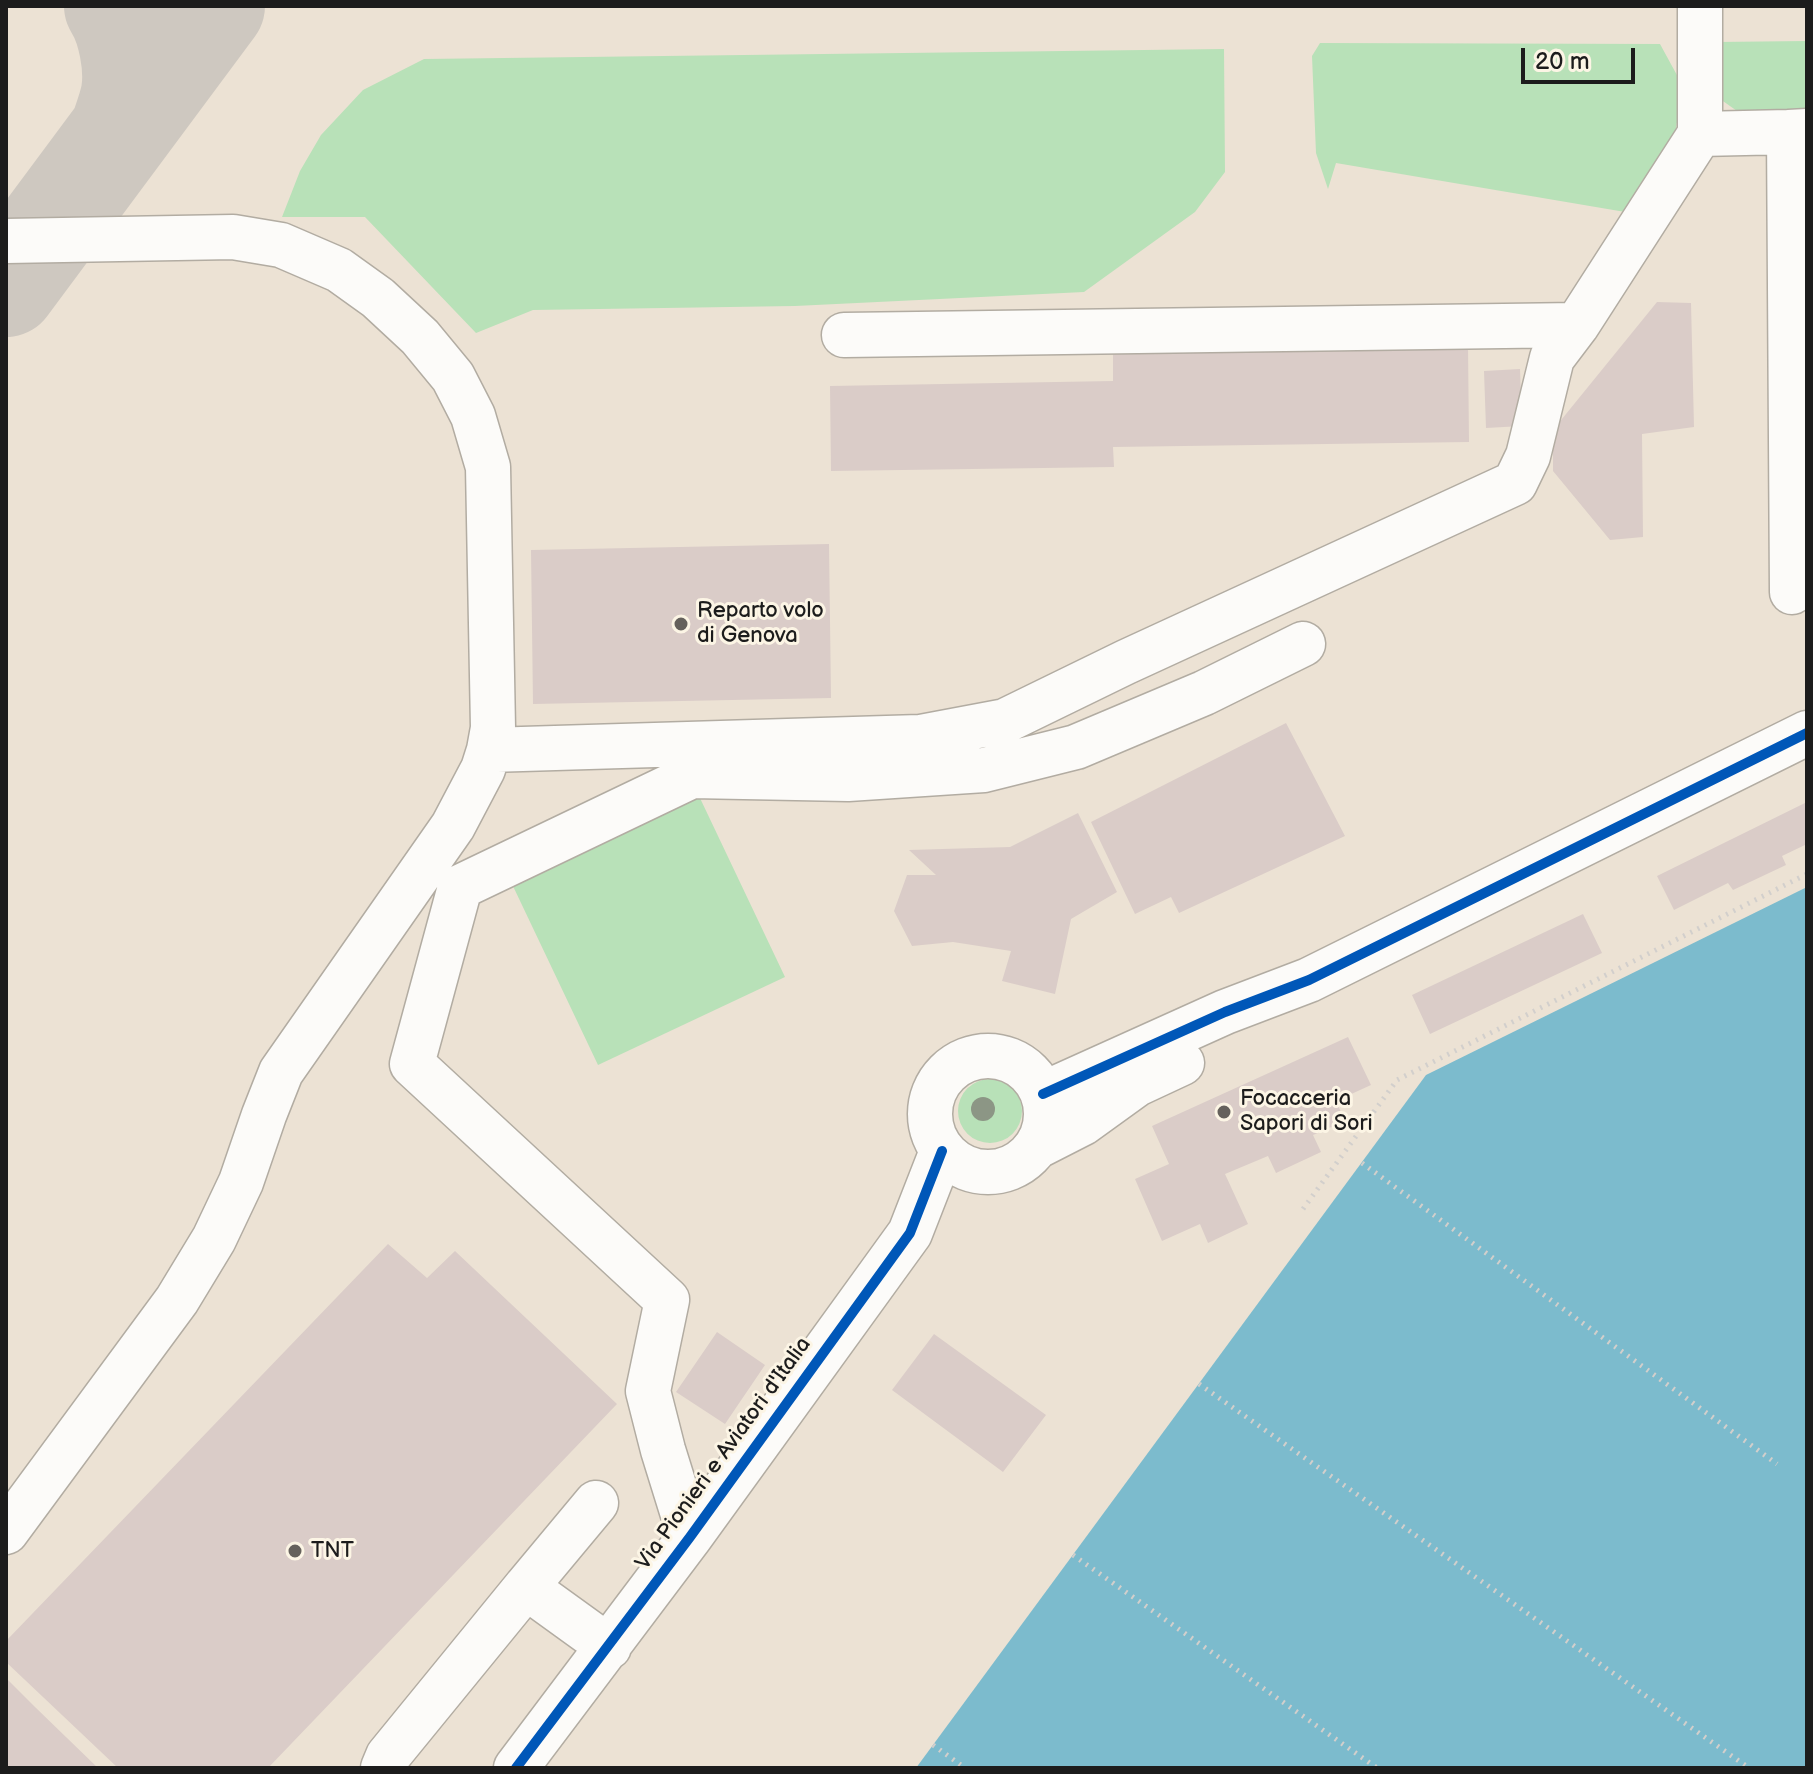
<!DOCTYPE html>
<html>
<head>
<meta charset="utf-8">
<style>
	body { margin:0 }
	#map { position:relative; width:1813px; height:1774px; overflow:hidden; background:#ece2d4; font-family:"Balsamiq Sans",sans-serif }
	canvas { display:block }
	.frame { position:absolute; inset:0; border:8px solid #1c1c1c; pointer-events:none }
	.scale { position:absolute; left:1521px; top:48px; width:114px; height:36px; box-sizing:border-box; border:4px solid #1c1c1c; border-top:0; padding-left:10px; font-size:24px; line-height:28px; white-space:nowrap; color:#1c1c1c; -webkit-text-stroke:6px #fcf5e5; paint-order:stroke }
</style>
</head>
<body>
<div id="map">
<canvas width="1813" height="1774"></canvas>
<div class="frame"></div>
<div class="scale">20 m</div>
</div>
<script>
const context = document.querySelector('canvas').getContext('2d');
context.lineJoin = 'round';
function fillPath(path, color) {
  context.fillStyle = color;
  context.fill(path, 'evenodd');
}
function stroke(path, color, width, dash) {
  context.strokeStyle = color;
  context.lineWidth = width;
  context.lineCap = dash ? 'butt' : 'round';
  context.setLineDash(dash || []);
  context.stroke(path);
}
function drawText(font, color, halo, rows, align = 'center') {
  context.font = font + ' "Balsamiq Sans",sans-serif';
  context.lineWidth = 6;
  context.setLineDash([]);
  context.textBaseline = 'middle';
  context.strokeStyle = halo;
  context.fillStyle = color;
  for (const [text, x, y, turn = 0] of rows) {
    context.save();
    context.translate(x, y);
    context.rotate((+turn || 0) * Math.PI / 180);
    context.textAlign = isNaN(turn) ? turn : align;
    if (halo) context.strokeText(text, 0, 0);
    context.fillText(text, 0, 0);
    context.restore();
  }
}
fillPath(new Path2D(`
	M1807 41V119L1737 111 1713 94 1716 42Z
	M1320 43 1660 44 1678 77 1681 99 1673 145 1637 214 1336 163 1328 189 1316 153 1312 56Z
	M1224 49 1225 172 1195 212 1084 292 795 306 533 310 476 333 365 217H282L300 171 321 135 363 90 424 59Z
	M699 796 785 977 598 1065 512 884Z
	M958 1111a32 32 0 1 1 64 0a32 32 0 1 1-64 0Z`), '#b8e1b8');
fillPath(new Path2D(`
	M1807 887V1768H916L1426 1075Z`), '#7cbbcd');
stroke(new Path2D(`
	M115 6C129 28 136 67 132 93 130 105 125 118 121 130
	M6 286 214 6`), '#cec8c0', 102);
fillPath(new Path2D(`
	M1657 302 1691 303 1694 427 1642 434 1643 537 1610 540 1553 471V430Z
	M1468 346 1469 442 1113 447 1114 467 831 471 830 386 1113 381V351Z
	M1520 369 1522 426 1486 428 1484 371Z
	M829 544 831 698 533 704 531 550Z
	M1286 723 1345 836 1179 913 1171 897 1135 914 1091 822Z
	M1807 802V844L1782 856 1786 865 1733 890 1728 883 1674 910 1657 876Z
	M1078 813 1117 892 1071 919 1055 994 1002 981 1011 951 953 942 912 946 894 911 907 875H936L909 850 1010 847Z
	M1583 914 1602 953 1430 1034 1412 995Z
	M1348 1037 1371 1085 1336 1101 1345 1121 1313 1135 1321 1152 1276 1173 1268 1156 1225 1174 1248 1224 1208 1243 1200 1224 1162 1241 1135 1179 1169 1164 1152 1126Z
	M388 1244 427 1278 455 1251 617 1404 268 1768H118L6 1662V1641Z
	M717 1332 765 1365 725 1424 676 1392Z
	M934 1334 1046 1415 1003 1472 892 1390Z
	M6 1678 35 1707 98 1768H6Z`), '#daccc8');
const minor = new Path2D(`
	M1700 6V134L1789 132
	M6 241 233 237 281 245 339 270 378 298 420 337 453 377 473 416 488 467 493 728 489 750
	M844 335 1577 325
	M1792 592 1789 132 1807 131
	M930 1114a58 58 0 1 1 116 0a58 58 0 1 1-116 0Z
	M1043 1094 1225 1012 1309 980 1807 733
	M1036 1147 1083 1123 1137 1084 1182 1063
	M6 1532 177 1300 214 1239 241 1182 264 1115 281 1072 453 826 483 769 489 750 920 737 1005 721 1126 662 1515 483 1528 456 1552 358 1577 325 1700 134
	M690 1537 663 1450 648 1391 667 1300 412 1064 460 887 692 776 848 779 984 770 1076 747 1204 693 1303 644
	M526 1587 596 1503
	M383 1768 388 1756 526 1587 609 1647
	M516 1768 690 1537 910 1233 942 1151`);
stroke(minor, '#b2aca2', 47);
stroke(new Path2D(`
	M1362 1163 1777 1464
	M1303 1209 1397 1080 1807 874
	M1199 1384 1749 1768
	M1073 1555 1377 1768
	M933 1745 965 1768`), '#d2cfcc', 5, [2, 6]);
stroke(minor, '#fcfbf9', 44);
stroke(new Path2D(`
	M1043 1094 1225 1012 1309 980 1807 733
	M516 1768 690 1537 910 1233 942 1151`), '#0057b8', 10);
context.fillStyle = '#8c9685';
for (const [x, y] of [
	[983,1109]
]) {
  context.beginPath();
  context.arc(x, y, 12, 0, 2 * Math.PI);
  context.fill();
}
for (const [x, y, r, color] of [
	[681,624,8,"#65615c"],
	[1224,1112,8,"#65615c"],
	[295,1551,8,"#65615c"]
]) {
  const dot = new Path2D();
  dot.arc(x, y, r, 0, 2 * Math.PI);
  context.fillStyle = color;
  context.fill(dot);
  stroke(dot, '#fcf5e5', 3);
}
drawText('22px', '#1c1c1c', '#fcf5e5', [
	["Reparto volo",697,611],
	["di Genova",697,636],
	["Focacceria",1240,1099],
	["Sapori di Sori",1240,1124],
	["TNT",311,1551]
], 'left');
drawText('22px', '#1c1c1c', '#fcf5e5', [
	["Via Pionieri e Aviatori d'Italia",724,1454,-54]
]);
</script>
</body>
</html>
